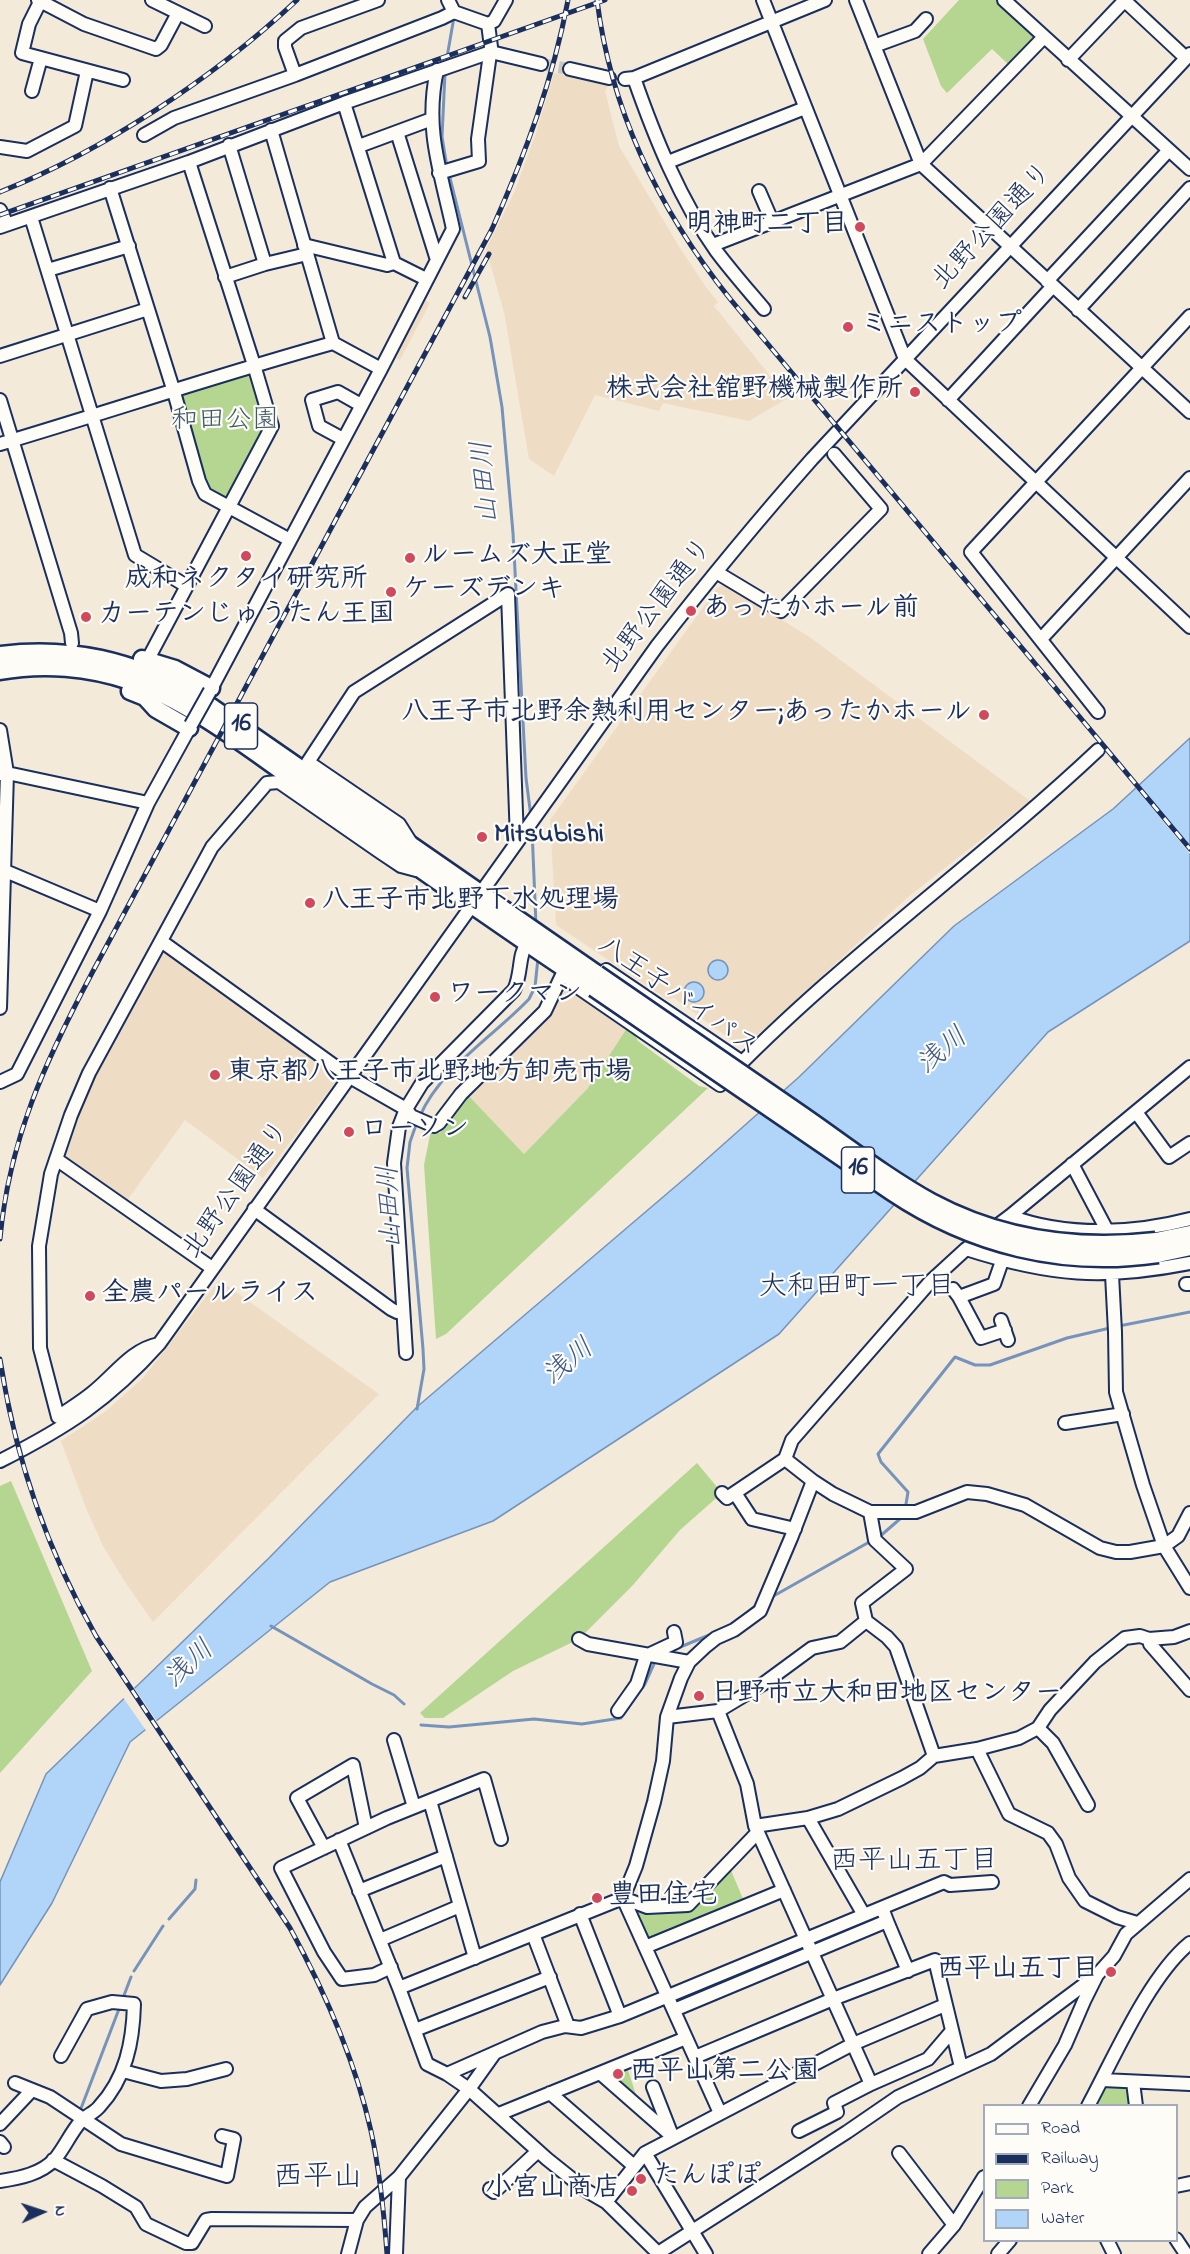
<!DOCTYPE html>
<html>
<head>
<meta charset="utf-8">
<style>
	body { margin:0 }
	#map { position:relative; width:1190px; height:2254px; overflow:hidden; background:#f4ead9; font-family:"Indie Flower",sans-serif }
	canvas { display:block }
	.legend { position:absolute; left:983px; top:2104px; width:195px; height:138px; box-sizing:border-box; background:#fdfcf7; border:2px solid #a3aaba; margin:0; padding:8px 10px; list-style:none; font-size:18px; color:#1b2f5e }
	.legend li { display:flex; align-items:center; gap:12px; height:30px }
	.legend b { width:30px; border:2px solid #a3aaba }
	.north { position:absolute; left:12px; top:2182px; width:60px; height:60px; -webkit-text-stroke:4px #fdfcf7; paint-order:stroke; rotate:87deg; font-size:16px; font-weight:700; line-height:24px; text-align:center; color:#1b2f5e }
	.north::after { content:''; display:block; margin:auto; width:21px; height:27px; background:#1b2f5e; clip-path:polygon(50% 0,100% 100%,50% 72%,0 100%) }
</style>
</head>
<body>
<div id="map">
<canvas width="1190" height="2254"></canvas>
<ul class="legend">
<li><b style="height:8px;background:#fdfcf7"></b>Road</li>
<li><b style="height:8px;background:#1b2f5e"></b>Railway</li>
<li><b style="height:16px;background:#b4d690"></b>Park</li>
<li><b style="height:16px;background:#b1d5f9"></b>Water</li>
</ul>
<div class="north">N</div>
</div>
<script>
const context = document.querySelector('canvas').getContext('2d');
context.lineJoin = 'round';
function fillPath(path, color) {
  context.fillStyle = color;
  context.fill(path, 'evenodd');
}
function stroke(path, color, width, dash) {
  context.strokeStyle = color;
  context.lineWidth = width;
  context.lineCap = dash ? 'butt' : 'round';
  context.setLineDash(dash || []);
  context.stroke(path);
}
function drawText(font, color, halo, rows, align = 'center') {
  context.font = font + ' "Indie Flower","Klee One",sans-serif';
  context.lineWidth = 4.5;
  context.setLineDash([]);
  context.textBaseline = 'middle';
  context.strokeStyle = halo;
  context.fillStyle = color;
  for (const [text, x, y, turn = 0] of rows) {
    context.save();
    context.translate(x, y);
    context.rotate((+turn || 0) * Math.PI / 180);
    context.textAlign = isNaN(turn) ? turn : align;
    if (halo) context.strokeText(text, 0, 0);
    context.fillText(text, 0, 0);
    context.restore();
  }
}
fillPath(new Path2D(`
	M554 73 610 83 605 91 619 146 680 248 706 287 718 302 714 306 788 398 749 421 663 403 659 411 595 395 554 476 529 459 504 312 486 249 514 193 536 133Z
	M423 299 430 303 400 360 393 357Z
	M725 584 811 638 1030 801 908 897 751 1041 734 1042 674 998 667 999 556 925 550 820 717 588Z
	M162 948 339 1077 263 1178 185 1120 126 1202 65 1160 64 1148 94 1073Z
	M569 986 627 1028 588 1088 524 1154 467 1094 562 988Z
	M219 1280 379 1394 153 1622 125 1582 103 1546 86 1508 61 1441 106 1411 143 1378Z`), '#eeddc4');
fillPath(new Path2D(`
	M959 0H996L1034 35V39L1009 65 992 49 947 93 941 86 923 39Z
	M248 373 251 374 268 424 229 499 225 501 207 493 179 396 181 393Z
	M627 1028 634 1033 638 1041 699 1086 708 1088 446 1334 436 1339 424 1165 431 1130 440 1133 446 1121 467 1094 524 1154 588 1088Z
	M697 1463 722 1493 680 1530 633 1585 579 1639 513 1671 443 1718H425L420 1713Z
	M11 1481 92 1671 0 1773V1486Z
	M730 1868 743 1899 648 1939 637 1913 687 1910Z
	M627 2067 639 2104 609 2075Z
	M1102 2080 1133 2082 1136 2105 1088 2106Z`), '#b4d690');
const water = new Path2D(`
	M1190 738V941L1048 1032 779 1334 493 1521 330 1582 130 1742 52 1903 0 1985V1882L46 1774 269 1558 418 1406 690 1174 799 1077 954 926 1113 809Z
	M708 970a10 10 0 1 1 20 0a10 10 0 1 1-20 0Z
	M684 992a10 10 0 1 1 20 0a10 10 0 1 1-20 0Z`);
fillPath(water, '#b1d5f9');
stroke(water, '#7593bb', 1.5);
fillPath(new Path2D(`
	M1137 783 1190 845V854L1134 786Z
	M133 1686 158 1723 147 1732 122 1696Z`), '#f4ead9');
stroke(new Path2D(`
	M446 63 454 17
	M445 73 442 137 447 167
	M449 174 490 337 502 407 513 533 526 778 531 817
	M532 829 536 925
	M420 1116C440 1069 494 1036 529 999L535 987 538 958
	M1119 1326 1190 1312
	M417 1409 424 1369 423 1349 407 1168 410 1142 417 1122
	M905 1510 908 1492 881 1462 878 1454 955 1357 975 1365H990L1067 1338 1110 1328
	M878 1538 901 1518
	M770 1598 871 1541
	M743 1616 759 1603
	M271 1626 372 1684 394 1695 404 1704
	M673 1650 714 1633
	M421 1725 449 1727 534 1719 582 1724 621 1718 645 1684 654 1664
	M169 1919 195 1889 196 1880
	M134 1971 163 1926
	M123 1998 131 1977
	M80 2111 119 2009`), '#7593bb', 3);
stroke(new Path2D(`
	M541 64 570 69`), '#c9c5c0', 12, [12, 6]);
const minor = new Path2D(`
	M38 0 84 24 156 49 161 45 178 13
	M152 0 205 26
	M448 0 454 12
	M763 0 905 359 1190 627
	M856 0 921 164 1190 412
	M1004 0 1190 169
	M1124 0 1186 58
	M40 2 29 24 22 53 123 80
	M488 24 494 21 506 0
	M874 46 915 31 926 19
	M1068 60 1125 0
	M570 69 609 78
	M295 75 285 47V41L301 28 378 0
	M634 78C655 138 680 200 717 252 732 272 748 290 764 309
	M625 79 634 78 825 0
	M32 91 41 58
	M344 103 394 263 426 279
	M271 130 333 343
	M397 132 437 260
	M144 135 174 118 295 75 442 18 454 12
	M229 145 265 264
	M359 146 432 119
	M0 147 27 151 75 126 87 71
	M668 162 805 108
	M439 173 479 161 478 139 491 47 488 24 454 12
	M110 188 174 392 199 481 205 494 290 540
	M759 191 772 221
	M0 210 7 224
	M31 217 135 555 185 585
	M0 227 189 162 344 103 491 52 541 64
	M304 245 387 265 394 263
	M713 245 921 164 1043 38
	M48 270 129 246
	M225 277 265 264 307 254
	M1047 281 1169 150
	M1078 310 1190 188
	M0 356 148 309
	M0 400 71 633 72 643
	M948 400 1053 286
	M343 439 319 426 312 400 338 392 361 405
	M0 444C111 411 221 374 333 343L381 369
	M716 572 781 611 881 509 834 454
	M508 594 517 840
	M1041 639 1190 478
	M147 661 272 426 254 365 189 162
	M210 691 381 369 453 229C441 172 424 130 437 70
	M1098 712 971 552 1190 316
	M0 730 7 773 0 1008
	M0 774 7 773 148 803
	M411 843 399 824 308 762 354 692 508 594
	M3 870 100 911
	M161 941 350 1077 406 1109 411 1116 434 1126 439 1123 461 1094 545 1011 563 973
	M606 970 742 1062
	M566 976 576 986 720 1085C836 963 976 865 1098 750
	M0 1082 17 1074 100 911 148 803 191 725
	M1136 1112 1169 1157 1190 1143
	M56 1159 212 1268
	M1072 1164 1110 1236 1115 1332 1116 1392 1143 1485 1164 1546 1190 1588
	M254 1209 391 1309 397 1312 403 1310
	M1010 1216C1066 1237 1133 1234 1190 1219
	M966 1249C1050 1276 1104 1280 1190 1263
	M1186 1284H1190
	M953 1289 959 1297 994 1284 1002 1261
	M959 1297 981 1338 1005 1330
	M1001 1320 1008 1340
	M159 1344C130 1350 115 1375 92 1393 81 1402 69 1409 58 1417L40 1348 39 1246 51 1174 71 1115 89 1073 212 847 267 783 279 782 380 852 401 866 416 870
	M406 1353 394 1163 399 1127 406 1109 422 1083 514 990C522 974 518 955 527 943
	M1065 1423 1123 1414
	M0 1461C67 1427 109 1400 159 1344L657 646C707 582 758 520 812 459L1190 54
	M813 1481 833 1494 870 1512H916L967 1492 987 1494 1025 1505 1100 1548 1116 1552H1130L1164 1546 1178 1536 1190 1513
	M722 1493 727 1498 785 1459 792 1440 930 1282 966 1249 1010 1216 1190 1067
	M735 1493 752 1519 795 1529
	M866 1621 887 1637 896 1647 934 1756
	M579 1639 588 1644 689 1662
	M1149 1639 1150 1644 1190 1690
	M618 1711 637 1684 646 1656 676 1642 674 1632
	M718 1711 747 1784 755 1826 871 2084
	M667 1717 718 1711 763 1684 812 1648 840 1642 866 1621 862 1603 906 1569 875 1540 870 1512
	M1038 1728 1053 1743 1088 1805
	M394 1740 414 1807
	M977 1749 1009 1814 1048 1833 1056 1844 1069 1878 1085 1901 1117 1917 1137 1923
	M430 1801 475 1958
	M808 1818 864 1915
	M755 1826 808 1818 838 1809 902 1778 920 1768 934 1756 977 1749 1019 1738 1038 1728 1050 1710 1095 1662 1125 1638 1140 1636 1149 1639 1174 1637 1190 1631
	M339 1840 399 1988 427 2064 447 2074 469 2089 547 2159 587 2191 606 2202 659 2254
	M324 1848 297 1798 353 1765 366 1828
	M359 1891 446 1856
	M580 1914 620 2016
	M887 1921 908 1971
	M533 1934 568 2026
	M380 1940 460 1906
	M645 1947 784 1890
	M391 1967 374 1975 342 1979 324 1952 281 1868 387 1818 484 1779 501 1839
	M399 1988 623 1898 647 1907 688 1905 758 1832
	M674 2010 887 1921 882 1908
	M415 2030 550 1977
	M695 2057 833 1999 935 1960 961 2067
	M123 2071 161 2081 187 2079 226 2069
	M600 2073 673 2137
	M447 2074 542 2032 565 2026 581 2028 620 2016 944 1882 950 1885 992 1882
	M1102 2080 1190 2084
	M1133 2082 1136 2106
	M15 2083 50 2097 121 2144 227 2176 234 2139 222 2136
	M653 2087 671 2133
	M550 2093 634 2166
	M1029 2106 1065 2045 1084 2001 1097 1975 1114 1956 1126 1934 1190 1879
	M1088 2106C1114 2058 1149 1976 1190 1943
	M720 2113 623 1898 636 1866 654 1802 663 1761 667 1717 681 1678 689 1662 706 1646 716 1638 734 1630 760 1611 791 1538 813 1481 785 1459
	M499 2114 686 2038
	M0 2124 32 2090
	M799 2131 837 2112 834 2103 871 2084 928 2059 951 2032
	M0 2142 4 2147
	M645 2153 706 2254
	M899 2153 954 2225
	M53 2160 102 2186 136 2207 146 2224 186 2243H192L206 2220 212 2219 357 2220
	M0 2181C20 2178 41 2174 55 2159 65 2147 71 2132 81 2121 87 2115 94 2113 99 2107 126 2078 133 2042 134 2004L112 2002 87 2009 61 2056
	M1176 2186 1190 2183
	M490 2189 494 2192 538 2151
	M606 2202 645 2153 853 2044 945 2005
	M1176 2239 1186 2254
	M1107 2240 1114 2254
	M658 2253 847 2132 898 2097 991 2054 1097 1975
	M348 2254 357 2220 365 2207 399 2177
	M396 2254 399 2177 469 2089 494 2054
	M929 2254 954 2225 984 2177
	M998 2254 1010 2240`);
const highway = new Path2D(`
	M0 655C72 646 131 661 194 695L597 974
	M142 659 175 669 211 688
	M0 671C43 663 89 667 130 681 191 701 258 755 311 792 405 858 498 925 594 988
	M130 691 145 697 156 709 189 728
	M1156 1241 1190 1234
	M1158 1254 1190 1247`);
stroke(minor, '#1b2f5e', 16);
stroke(highway, '#1b2f5e', 21);
stroke(minor, '#fdfcf7', 12);
stroke(highway, '#fdfcf7', 16);
const rail = new Path2D(`
	M597 0C611 112 661 213 731 300L1190 849
	M0 192C105 150 215 77 297 0
	M0 215 605 0
	M465 297 489 254
	M0 1239C9 1139 46 1060 92 973L492 229C525 155 553 80 568 0
	M0 1359C15 1458 47 1550 96 1636L290 1928C325 1992 355 2060 371 2131 380 2172 384 2213 387 2254`);
stroke(rail, '#1b2f5e', 5);
stroke(rail, '#fdfcf7', 3, [9]);
const minorBridge = new Path2D(`
	M191 725 210 691`);
const highwayBridge = new Path2D(`
	M597 974C663 1019 729 1065 796 1111 840 1141 884 1176 931 1202 1002 1240 1077 1250 1156 1241
	M594 988 892 1192C971 1245 1063 1268 1158 1254`);
stroke(minorBridge, '#1b2f5e', 16, []);
stroke(highwayBridge, '#1b2f5e', 21, []);
stroke(minorBridge, '#fdfcf7', 12);
stroke(highwayBridge, '#fdfcf7', 16);
for (const [x, y, r, color] of [
	[860,227,6,"#d1495b"],
	[848,327,6,"#d1495b"],
	[915,392,6,"#d1495b"],
	[246,556,6,"#d1495b"],
	[410,558,6,"#d1495b"],
	[391,592,6,"#d1495b"],
	[691,611,6,"#d1495b"],
	[86,617,6,"#d1495b"],
	[984,715,6,"#d1495b"],
	[482,837,6,"#d1495b"],
	[310,903,6,"#d1495b"],
	[435,997,6,"#d1495b"],
	[215,1075,6,"#d1495b"],
	[349,1132,6,"#d1495b"],
	[90,1296,6,"#d1495b"],
	[699,1696,6,"#d1495b"],
	[597,1898,6,"#d1495b"],
	[1111,1972,6,"#d1495b"],
	[618,2074,6,"#d1495b"],
	[641,2179,6,"#d1495b"],
	[632,2191,6,"#d1495b"]
]) {
  const dot = new Path2D();
  dot.arc(x, y, r, 0, 2 * Math.PI);
  context.fillStyle = color;
  context.fill(dot);
  stroke(dot, '#fdfcf7', 2);
}
for (const [x, y, w] of [
	[241,726,33],
	[858,1170,33]
]) {
  const box = new Path2D();
  box.roundRect(x - w / 2, y - 23, w, 46, 4.5);
  context.fillStyle = '#fdfcf7';
  context.fill(box);
  stroke(box, '#1b2f5e', 1.5);
}
drawText('bold 26px', '#1b2f5e', null, [
	["16",241,726],
	["16",858,1170]
]);
drawText('bold 27px', '#1b2f5e', '#fdfcf7', [
	["明神町二丁目",848,227,"right"],
	["ミニストップ",860,327],
	["株式会社舘野機械製作所",903,392,"right"],
	["ルームズ大正堂",422,558],
	["成和ネクタイ研究所",246,582,"center"],
	["ケーズデンキ",403,592],
	["あったかホール前",703,611],
	["カーテンじゅうたん王国",98,617],
	["八王子市北野余熱利用センター;あったかホール",972,715,"right"],
	["Mitsubishi",494,837],
	["八王子市北野下水処理場",322,903],
	["ワークマン",447,997],
	["東京都八王子市北野地方卸売市場",227,1075],
	["ローソン",361,1132],
	["全農パールライス",102,1296],
	["日野市立大和田地区センター",711,1696],
	["豊田住宅",609,1898],
	["西平山五丁目",1099,1972,"right"],
	["西平山第二公園",630,2074],
	["たんぽぽ",653,2179],
	["小宮山商店",620,2191,"right"]
], 'left');
drawText('27px', '#1b2f5e', '#fdfcf7', [
	["北野公園通り",994,228,-47],
	["北野公園通り",659,607,-52],
	["八王子バイパス",677,998,35],
	["北野公園通り",238,1191,-54]
]);
drawText('27px', '#41596a', '#fdfcf7', [
	["和田公園",225,423]
]);
drawText('italic 28px', '#405885', '#fdfcf7', [
	["山田川",488,482,-95],
	["浅川",944,1053,-40],
	["山田川",393,1207,-93],
	["浅川",570,1364,-39],
	["浅川",191,1666,-43]
]);
drawText('28px', '#1b2f5e', '#fdfcf7', [
	["大和田町一丁目",857,1289],
	["西平山五丁目",914,1863]
]);
drawText('30px', '#1b2f5e', '#fdfcf7', [
	["西平山",318,2180]
]);
</script>
</body>
</html>
